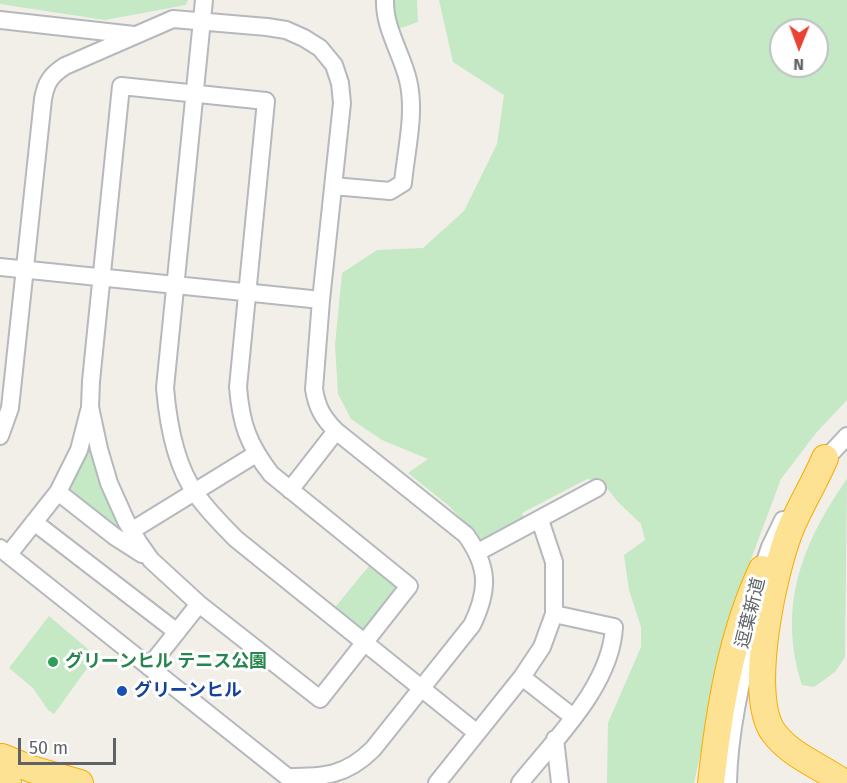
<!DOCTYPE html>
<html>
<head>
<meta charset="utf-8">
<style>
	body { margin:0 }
	#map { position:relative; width:847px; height:783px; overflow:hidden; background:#f1efe8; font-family:"Fira Sans",sans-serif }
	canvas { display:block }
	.north { position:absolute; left:769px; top:18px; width:60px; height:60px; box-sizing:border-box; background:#fff; border:2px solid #bfc1c3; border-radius:50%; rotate:181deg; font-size:16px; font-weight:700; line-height:24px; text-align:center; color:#5f6368 }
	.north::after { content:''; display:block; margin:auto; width:21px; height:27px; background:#ea4335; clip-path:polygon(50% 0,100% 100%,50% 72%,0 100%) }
	.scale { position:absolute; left:18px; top:738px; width:98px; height:27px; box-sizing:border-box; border:3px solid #5f6368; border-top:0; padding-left:8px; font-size:18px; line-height:21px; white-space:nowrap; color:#5f6368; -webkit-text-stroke:4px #fff; paint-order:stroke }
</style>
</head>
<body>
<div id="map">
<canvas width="847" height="783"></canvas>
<div class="north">N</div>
<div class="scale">50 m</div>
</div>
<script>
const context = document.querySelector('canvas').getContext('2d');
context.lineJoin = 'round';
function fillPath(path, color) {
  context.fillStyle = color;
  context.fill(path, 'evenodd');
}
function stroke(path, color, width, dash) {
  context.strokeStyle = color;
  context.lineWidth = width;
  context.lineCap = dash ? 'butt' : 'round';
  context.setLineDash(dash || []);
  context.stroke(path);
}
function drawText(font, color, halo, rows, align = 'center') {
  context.font = font + ' "Fira Sans","Noto Sans JP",sans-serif';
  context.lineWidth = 6;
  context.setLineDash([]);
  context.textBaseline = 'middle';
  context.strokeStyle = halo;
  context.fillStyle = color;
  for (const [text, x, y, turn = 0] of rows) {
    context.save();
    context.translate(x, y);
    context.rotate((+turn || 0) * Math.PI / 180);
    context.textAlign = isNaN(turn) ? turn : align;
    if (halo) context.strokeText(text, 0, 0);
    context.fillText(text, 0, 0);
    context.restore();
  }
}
fillPath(new Path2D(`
	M0 0H188L186 5 105 20 0 4Z
	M394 0H417L418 22 398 29 393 12Z
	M439 0H847V400L816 433 781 479 732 610 694 783H607L608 723 641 647V627L629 590 624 555 645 540 641 524 618 502 602 482 587 479 522 513 524 519 482 541 449 506 408 473 428 459 382 440 351 419 338 394 335 345 342 273 377 250 423 248 464 211 497 144 504 95 453 62ZM781 30H817V66H781Z
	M85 448H92L120 524 116 529 65 491Z
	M847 479 845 657 835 672 814 687 802 685C777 607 802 543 847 479Z
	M369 566 399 590 362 635 332 611Z
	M49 616 96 656 54 714 48 710 33 688 9 668Z`), '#c5e8c5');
const minor = new Path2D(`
	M204 0 165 388C168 423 175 465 196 494 208 511 222 525 236 539L477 733
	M0 20 134 35
	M121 86 266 101 238 387C241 424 248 444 271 474L409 586 320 699 199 604 151 560 139 543 126 521 109 483 99 449 90 407 91 381Z
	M333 186 390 191 403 183C406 150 416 113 408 80 402 54 384 28 385 0
	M0 267 321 300
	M0 436 10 408 43 99C46 82 51 75 65 66L173 19 267 27 286 30 304 38 320 48 334 65 340 83 342 103 321 300 314 389C317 408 323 418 336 431L466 535C489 567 489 590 472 625L373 749C346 776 324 777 288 777
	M819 466 847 436
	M290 490 336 431
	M58 492 114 536 142 554
	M34 522 177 632
	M131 531 256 454
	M0 548 295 783
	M478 552 597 488
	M9 554 58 492 79 450 89 411
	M759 579 770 547 783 520
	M149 667 199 604
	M522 677 573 717
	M555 739 560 783
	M437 783 522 677 542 647 554 614V562L540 520
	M520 783C555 739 611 686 614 627L554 614
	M728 783C729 726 744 670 757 615`);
const highway = new Path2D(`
	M825 458C815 482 801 504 791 528 774 569 746 697 774 733 792 757 821 766 844 783
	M2 757 31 769 80 783
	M0 773 8 783
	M711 783C719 711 731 635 762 569`);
stroke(minor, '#b5b8bc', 20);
stroke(highway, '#f9ab00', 28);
stroke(minor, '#fff', 16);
stroke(highway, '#fde293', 26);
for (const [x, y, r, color] of [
	[53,662,6,"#2e9e5b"],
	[122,691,6,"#1a4fb4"]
]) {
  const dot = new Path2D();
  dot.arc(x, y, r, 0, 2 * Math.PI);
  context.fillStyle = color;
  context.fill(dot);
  stroke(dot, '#fff', 2);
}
drawText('18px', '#5f6368', '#fff', [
	["逗葉新道",751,613,-76]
]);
drawText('bold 18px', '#27864d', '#fff', [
	["グリーンヒル テニス公園",65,662]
], 'left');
drawText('bold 18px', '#164399', '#fff', [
	["グリーンヒル",134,691]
], 'left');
</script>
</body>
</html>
